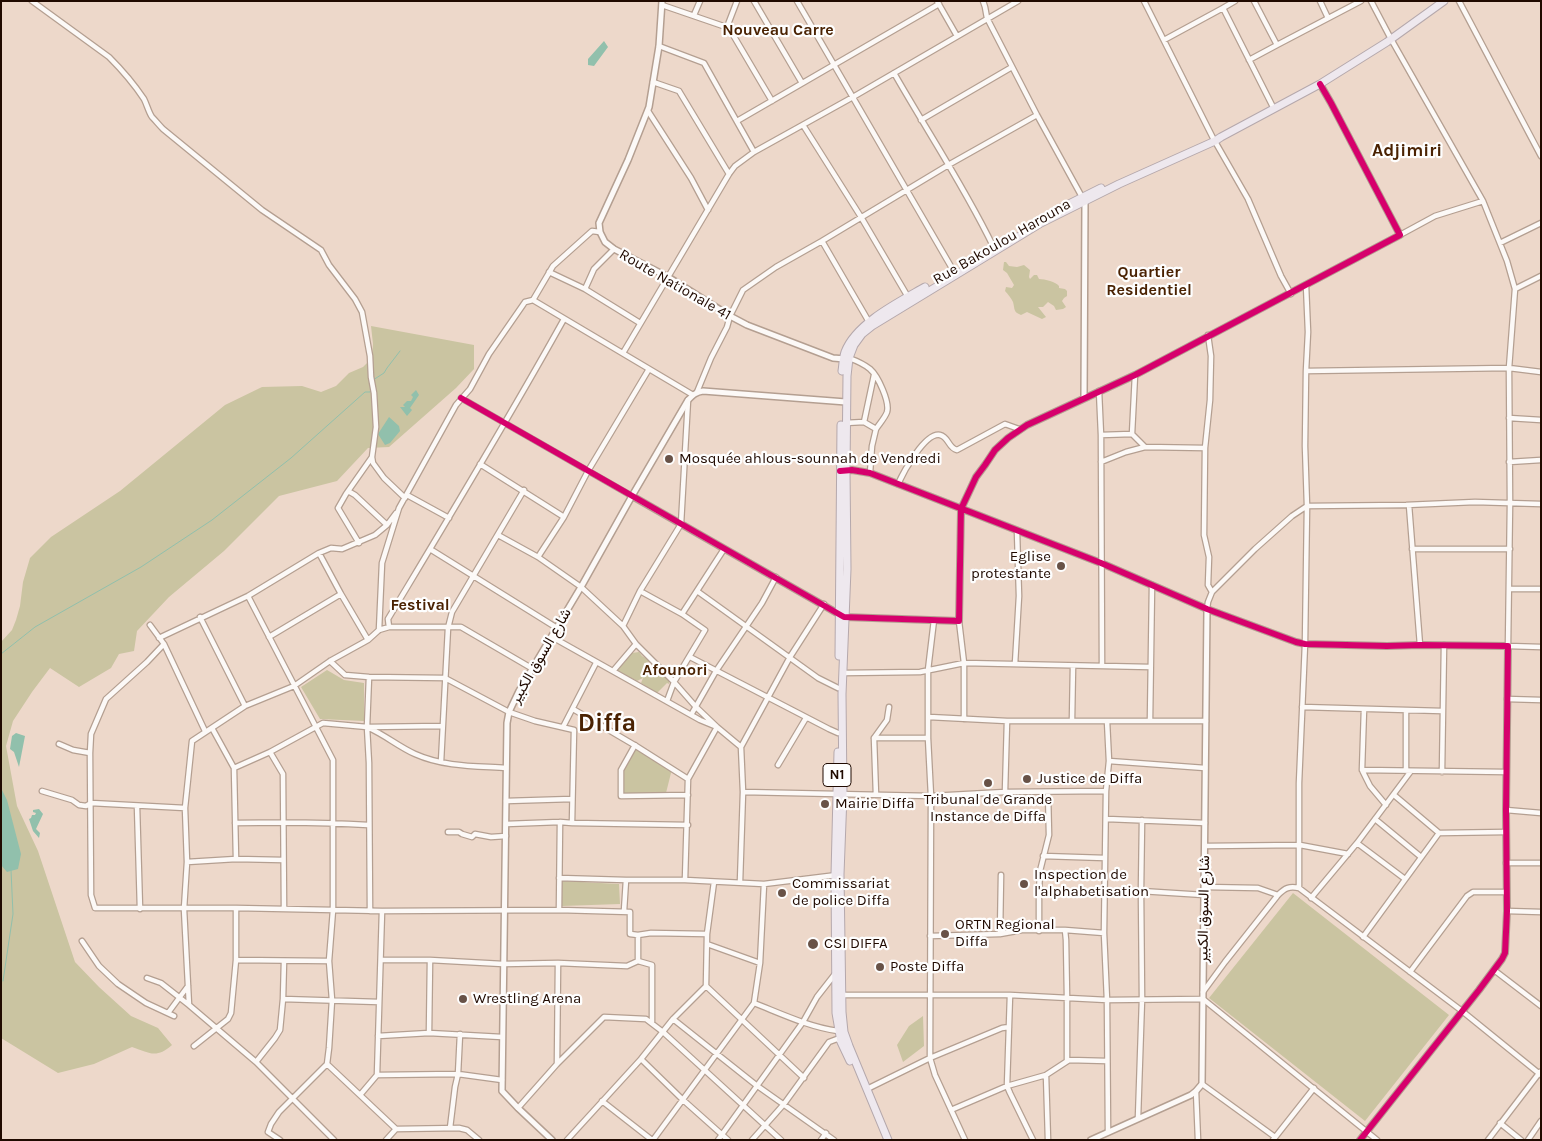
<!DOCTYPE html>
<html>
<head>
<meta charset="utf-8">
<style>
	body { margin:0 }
	#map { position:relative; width:1542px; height:1141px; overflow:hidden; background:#edd8ca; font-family:Karla,sans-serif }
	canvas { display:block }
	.frame { position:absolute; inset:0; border:2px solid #200a00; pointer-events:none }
</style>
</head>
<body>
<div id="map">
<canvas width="1542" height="1141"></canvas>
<div class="frame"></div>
</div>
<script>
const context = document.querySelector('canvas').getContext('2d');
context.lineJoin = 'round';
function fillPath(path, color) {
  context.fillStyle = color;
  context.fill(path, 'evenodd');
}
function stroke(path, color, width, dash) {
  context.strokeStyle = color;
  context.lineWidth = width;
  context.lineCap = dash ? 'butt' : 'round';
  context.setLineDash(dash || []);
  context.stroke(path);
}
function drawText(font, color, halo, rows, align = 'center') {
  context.font = font + ' Karla,Vazirmatn,sans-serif';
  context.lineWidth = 4.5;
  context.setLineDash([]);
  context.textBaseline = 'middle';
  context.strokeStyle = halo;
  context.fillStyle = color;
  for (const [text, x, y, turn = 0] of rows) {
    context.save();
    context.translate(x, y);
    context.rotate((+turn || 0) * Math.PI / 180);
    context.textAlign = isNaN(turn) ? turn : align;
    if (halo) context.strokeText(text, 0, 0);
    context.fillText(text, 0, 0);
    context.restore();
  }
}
fillPath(new Path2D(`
	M1004 262H1006L1009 266 1017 267 1024 265 1030 270 1029 277 1030 279 1034 275H1037L1039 279C1045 279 1056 282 1059 286V288L1065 289 1067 291V296L1064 298 1062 301 1066 307 1063 309 1056 310 1054 306 1048 302 1043 307H1038L1046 317 1042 319 1027 312 1021 315C1013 312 1015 309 1013 302 1011 298 1008 294 1005 291L1006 287 1012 288 1014 285 1007 273 1003 270Z
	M371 326 474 345V369L456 388 389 447 368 448 337 481 279 496 224 551 169 597 137 631 134 651 119 654 111 668 79 687 50 668 32 692 13 721 6 746 17 806 38 851 75 962 99 987 131 1016 158 1028 172 1045C156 1059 150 1053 132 1047L94 1064 58 1073 1 1038V642L12 630 16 620 20 606 23 582 30 558 51 537 120 491 225 405 262 387 302 386 321 392 336 386 349 373 363 367 372 358 373 344Z
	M639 652 642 656 649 660 650 662 644 663V665L648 669 658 671 669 679V684L667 683 657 693H651L647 687 641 683 643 678 637 681 617 671 632 653Z
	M327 670 344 680 364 683V721L320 719 301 687Z
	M636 746 672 769 665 797 622 795V770Z
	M562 881 619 884 620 904 562 906Z
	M1293 893 1449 1015 1365 1121 1209 998Z
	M923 1016 924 1046 903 1062 897 1045 909 1026Z`), '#cac4a1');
fillPath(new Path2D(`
	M604 41 608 47 594 66 588 65V59Z
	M416 390 419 395 410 408 412 410 407 416 400 407H405L403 405 407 401H411L413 397 411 395Z
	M389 417 399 426 400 431 390 443 385 445 378 434Z
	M16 733 25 736 19 767 14 752 10 749 12 736Z
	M1 788 7 800 21 854 18 869 7 872 1 865Z
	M39 809 43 814 36 829 40 833 39 838 33 831 29 819 31 818 32 815H35L36 813 33 812V810Z`), '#91c0ac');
stroke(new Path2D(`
	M373 380 384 373 387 368 400 351
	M1 654 35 627 141 567 212 520 291 458 365 392H370L372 389
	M3 981 13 914 11 870`), '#91c0ac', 1);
const minor = new Path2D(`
	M32 1 109 57C122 70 134 84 144 99 147 105 149 113 152 117 156 121 159 125 163 129L262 210 321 250 329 265 355 299 362 312 370 356 371 377 374 393 376 427 372 457 373 463 384 478 405 498
	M754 1 802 83
	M797 1 953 270
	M937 1 957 36
	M983 1 985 7 987 18 1037 115 1082 197
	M1144 1 1213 138 1248 199 1281 276 1291 294
	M1235 1 1223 8 1274 109
	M1254 1 1277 45 1361 1
	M1320 1 1328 18
	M1371 1 1391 39 1483 201 1507 261 1515 289 1509 368 1510 503 1508 646 1541 647
	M1459 1 1541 156
	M662 5 729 28 772 101
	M694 15 700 1
	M727 27 737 1
	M1164 40 1223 8
	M659 46 704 63 754 152
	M1249 60 1277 45
	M894 73C927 131 964 186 993 246
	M653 82 679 91 729 174
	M648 111 691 178 708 210
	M921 120 1012 67
	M737 121 939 4
	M803 125 861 217 908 297
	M1400 235 1435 216 1483 201
	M822 241 869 322
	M1500 243 1541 223
	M549 272 585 289 640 323
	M1306 285 1308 332 1306 371 1509 368 1541 372
	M585 289 594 269 614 249
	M1515 289 1541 276
	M533 300 553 266 592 231 600 232
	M1208 335 1211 356 1210 400 1205 448 1204 535 1209 557 1208 585 1212 592
	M623 353 729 174 735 166 754 152 853 97 1018 1
	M849 358C857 361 864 364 870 369 878 376 890 402 887 412 885 418 879 424 876 429L864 422
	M1099 391 1101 435 1102 666
	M697 392 711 358 727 327 730 316 743 290 776 267 822 241 950 164 1037 115
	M461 398 632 496
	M1509 418 1541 420
	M845 423 864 422 874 375
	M1101 435 1132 434 1135 375
	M1145 447 1205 448
	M1101 462 1126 452 1145 447 1132 434
	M1509 462 1541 460
	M480 464 564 517
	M870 473 872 446 876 429
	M898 484C903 473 925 432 940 435 949 437 948 448 957 450L1005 424 1019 429
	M348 491 355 495 387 525
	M407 495 449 518
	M1409 505 1420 645
	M498 535 538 557 581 587 623 626 636 644 674 682 696 707 717 727 688 779 685 880
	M359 543 338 508 346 494 372 457
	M430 549 557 628
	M1412 549H1510
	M319 553 341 594 368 640
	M538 557 564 517 588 471 649 369
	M1510 589H1541
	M640 591 682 614 705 630 674 682 667 701
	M697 591 818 678 838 688
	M248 596 333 760V910L329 961 332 1000 329 1048 327 1064 279 1112 271 1124 268 1132 280 1140
	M1207 609 1208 602 1212 592 1255 549 1292 516 1307 506 1406 505 1475 502 1541 504
	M682 614 724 549
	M200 617 245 706
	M934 620 928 670V738L931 796 930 1058 935 1075 965 1140
	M959 621 964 663V719
	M150 625 164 644 205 731
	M623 626 640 591 681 524 688 400
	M389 627 388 619C448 519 508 420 564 319
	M379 630 382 563 399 508 456 405 470 389 489 354 525 302 533 300 693 395
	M269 637 341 594
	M552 637 700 720 717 727 741 747
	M159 638 248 596 319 553 331 548 342 549 375 535 387 525 396 513
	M164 644 147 662 106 699 91 734 90 753 91 895 95 908H236L382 911 559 910 630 912V934L638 935V961L652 965V1023
	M690 657 829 729 838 733
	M330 661 345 675 369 677 445 678 509 712 535 721 574 730 572 823 560 822 559 910
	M1015 664 1019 596 1017 531
	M613 671 636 644
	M843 673 920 672 964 663 1150 667
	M369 677 367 727 369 763 370 911
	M1507 699 1541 700
	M1302 707 1442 711
	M573 709 636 746 688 779
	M1364 709 1362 770 1370 786 1386 805
	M691 715 716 671 762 603 776 577
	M929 717 1007 721H1206
	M1072 720 1073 666
	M1107 721 1109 761 1106 791 1104 933 1107 1000 1108 1132
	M1150 721 1152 585
	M563 727 596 663
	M212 728 234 768 236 859
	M369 728C385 735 399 747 415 754 444 767 476 766 506 768
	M874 738 887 720 889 707
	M59 744 73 750 90 753
	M635 745 621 770V796L688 795
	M270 752 283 774 284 909
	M1109 761 1205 768
	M441 762 448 628 452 612 524 490
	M778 765 806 718
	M234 768 270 752 323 723 367 727 442 726
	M1362 770 1506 772
	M1406 771V710
	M1442 772 1444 645
	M42 791 72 800 79 805 86 806 91 803 185 808
	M743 792 931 796 1005 792 1106 791
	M1005 792 1007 721
	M876 795 874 738H928
	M1394 795 1439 833 1506 832
	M506 801 572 799
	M137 806 140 909
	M1506 810 1541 813
	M1107 819 1205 823
	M1375 819 1421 857
	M235 823C280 822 324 822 368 825
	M572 823 688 825
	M506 824 560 822
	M448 832H459L462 834 472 837 475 834 491 837 506 836
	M1357 843 1405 879
	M1206 846 1300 845 1348 854
	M1043 856 1105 858
	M187 862 236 859 283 860
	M1506 863H1541
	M559 878 626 880H685L764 884 837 875
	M714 882 707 934 706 986 804 1078
	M740 882 743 792 741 747 790 657 824 604
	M1205 887 1258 888 1278 895
	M1299 888V783L1305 644 1307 506 1305 446 1306 371
	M1141 891 1204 895
	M1311 898 1357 843 1411 771
	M624 911 626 880
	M1507 911 1541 912
	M1065 930 1066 940 1067 997V1061
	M1039 931V892L1040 871 1049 835 1048 792
	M1000 934 1001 875
	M638 935 651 933 707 934
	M930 936 1000 934 1022 930H1065L1104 933
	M1363 937 1439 833
	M82 941 99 966 118 984 146 1003 174 1016
	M707 944 760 963
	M236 960 329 961
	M381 960H430L503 964 558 963 627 966 638 961
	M1494 970 1541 1006
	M1410 972 1467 896 1473 892H1506
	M147 978 161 983 189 1005
	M1203 992 1225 962 1278 895C1285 888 1289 886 1299 888L1462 1011 1541 1075
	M841 995H1010L1107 1000 1203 999 1377 1140
	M1010 995 1007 1086 1010 1093 1033 1140
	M283 999 379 1002
	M754 1003C782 1014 809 1027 838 1031
	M168 1013 188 986
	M673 1019 756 1085 834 1140
	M429 1033 430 960
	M378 1036 429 1033 502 1037
	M194 1046 228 1019 231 1013 236 960V908
	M641 1059 682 1099 728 1140
	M256 1062 275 1038 280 1030 283 999 284 961
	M327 1064 396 1129 459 1128 467 1130 479 1140
	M557 1064 558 963
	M377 1075 458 1074 502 1080
	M1046 1075 1048 1140
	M1202 1084 1275 1137
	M867 1089 930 1058 1002 1028 1009 1027
	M1196 1091 1198 1140
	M360 1095 377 1075 382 911
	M602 1101 652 1140
	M518 1108 557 1064 604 1017 646 1019 663 1032 781 1140
	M951 1110 1007 1086 1046 1075 1069 1060 1107 1061
	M1138 1118 1142 999 1141 891 1142 820
	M1500 1123 1521 1140
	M450 1128 455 1087 458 1074 460 1034
	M334 1140 256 1062 189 1005 184 909 187 862 185 808 192 741 245 706 294 686 330 661 368 640 379 630 389 627H461L533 669
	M386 1140 396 1129
	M567 1140 641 1059 673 1019 706 986
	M653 1140 754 1003 760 963 764 884
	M718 1140 803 1022 817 997 835 974
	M752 1140 784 1104 829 1042 837 1039 841 1042
	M821 1140 826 1133
	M1273 1140 1314 1088
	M1488 1140 1540 1072
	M1528 1140 1541 1121`);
const tertiary = new Path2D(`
	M662 1 659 46 649 107 628 160 599 223 600 232 605 242 614 249 668 277 730 316 747 325 833 358 845 359
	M1084 398 1085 201
	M843 471 852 470 870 473 1101 563 1207 609 1296 642 1305 644 1387 646 1420 645 1508 646 1506 810 1507 911 1505 953 1502 959 1479 990 1360 1140
	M632 496 844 617 959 621 961 509 976 477 985 465 995 450 1008 438 1027 425 1135 375 1400 235 1331 103 1320 84
	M552 1140 518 1108 502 1091 507 723 509 712 519 691 581 587 632 496 688 400C693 395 696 392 703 391L846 402
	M1091 1140 1191 1095 1196 1091 1202 1084 1207 609`);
const trunk = new Path2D(`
	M1055 211 1101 188
	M842 371C843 365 843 358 845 352 856 323 899 302 925 287
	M839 656 841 425
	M838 752 835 875 836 1013 841 1042 850 1061
	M888 1140 849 1046 844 1032 842 1012 840 874 843 795 842 694 847 569 846 470 847 376 849 358 854 345 862 334 872 326 1041 223 1119 184 1215 141 1221 137 1320 84 1387 42 1444 1`);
stroke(minor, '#b49f91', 7);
stroke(tertiary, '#b49f91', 8);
stroke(trunk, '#b5a8ac', 9);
stroke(minor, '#fcf9f7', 4.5);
stroke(tertiary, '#fcf9f7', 5);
stroke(trunk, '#eee8ee', 7);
stroke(new Path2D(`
	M461 398 844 617 959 621 961 509 976 477 985 465 995 450 1008 438 1027 425 1135 375 1400 235 1331 103 1320 84
	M840 471 852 470 870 473 1101 563 1207 609 1296 642 1305 644 1387 646 1420 645 1508 646 1506 810 1507 911 1505 953 1502 959 1479 990 1360 1140`), '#d6006c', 6);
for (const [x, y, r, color] of [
	[669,459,5,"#685247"],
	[1061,566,5,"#685247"],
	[1027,779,5,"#685247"],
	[988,783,5,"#685247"],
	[825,804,5,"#685247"],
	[1024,884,5,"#685247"],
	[782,893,5,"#685247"],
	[945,934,5,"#685247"],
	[813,944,6,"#685247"],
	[880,967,5,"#685247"],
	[463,999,5,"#685247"]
]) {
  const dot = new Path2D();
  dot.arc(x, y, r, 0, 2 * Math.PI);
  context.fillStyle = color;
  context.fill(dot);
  stroke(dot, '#fefefe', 2);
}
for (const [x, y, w] of [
	[837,775,28]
]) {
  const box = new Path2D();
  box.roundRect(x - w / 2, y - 11.5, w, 23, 4);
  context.fillStyle = '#fefefe';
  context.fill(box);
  stroke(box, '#200a00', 1);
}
drawText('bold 14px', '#200a00', null, [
	["N1",837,775]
]);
drawText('15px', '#200a00', '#fefefe', [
	["Rue Bakoulou Harouna",1002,242,-30],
	["Route Nationale 41",675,285,30],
	["شارع السوق الكبير",541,656,-60],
	["شارع السوق الكبير",1204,909,-89]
]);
drawText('15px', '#200a00', '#fefefe', [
	["Mosquée ahlous-sounnah de Vendredi",679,459],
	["Eglise",1051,557,"right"],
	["protestante",1051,574,"right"],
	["Justice de Diffa",1037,779],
	["Tribunal de Grande",988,800,"center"],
	["Instance de Diffa",988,817,"center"],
	["Mairie Diffa",835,804],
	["Inspection de",1034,875],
	["l'alphabetisation",1034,892],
	["Commissariat",792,884],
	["de police Diffa",792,901],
	["ORTN Regional",955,925],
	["Diffa",955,942],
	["CSI DIFFA",824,944],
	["Poste Diffa",890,967],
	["Wrestling Arena",473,999]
], 'left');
drawText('bold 16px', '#4a2202', '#fefefe', [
	["Nouveau Carre",778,30],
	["Quartier",1149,272],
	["Residentiel",1149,290],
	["Festival",420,605],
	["Afounori",675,670]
]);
drawText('bold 18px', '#4a2202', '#fefefe', [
	["Adjimiri",1407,151]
]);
drawText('bold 25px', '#4a2202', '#fefefe', [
	["Diffa",607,724]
]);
</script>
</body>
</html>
